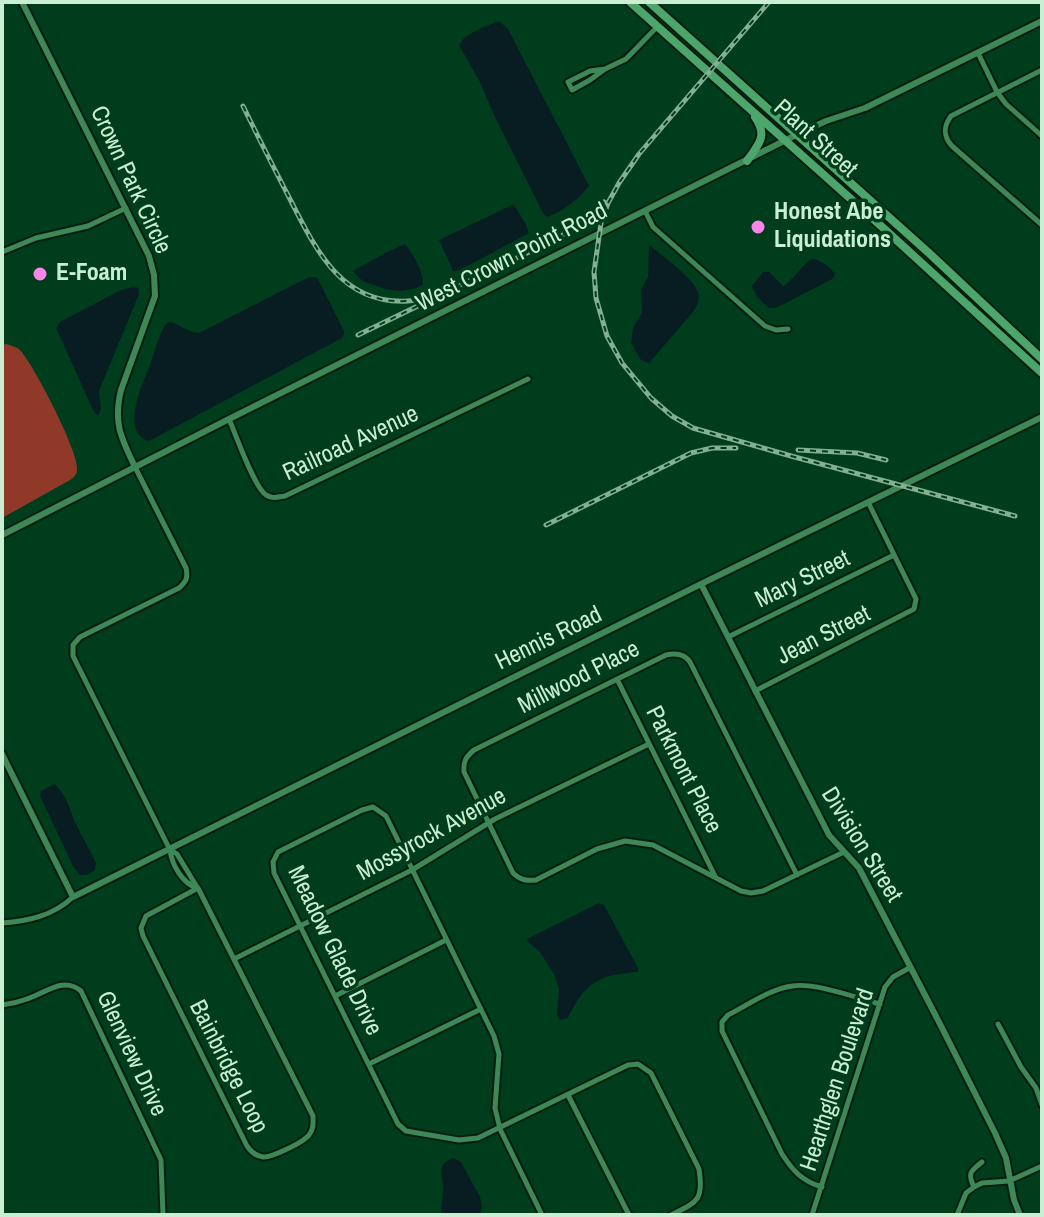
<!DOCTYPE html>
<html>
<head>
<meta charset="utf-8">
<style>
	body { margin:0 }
	#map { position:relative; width:1044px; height:1217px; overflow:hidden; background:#003d1c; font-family:"Archivo Narrow",sans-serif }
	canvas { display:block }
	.frame { position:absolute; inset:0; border:4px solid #caeed2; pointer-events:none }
</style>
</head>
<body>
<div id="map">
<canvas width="1044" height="1217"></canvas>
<div class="frame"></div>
</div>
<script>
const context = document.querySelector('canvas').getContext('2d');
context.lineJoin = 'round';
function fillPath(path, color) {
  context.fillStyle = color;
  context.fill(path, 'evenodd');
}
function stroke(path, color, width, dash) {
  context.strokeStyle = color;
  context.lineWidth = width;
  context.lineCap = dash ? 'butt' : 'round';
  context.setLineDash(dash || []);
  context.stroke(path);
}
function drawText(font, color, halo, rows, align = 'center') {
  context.font = font + ' "Archivo Narrow",sans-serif';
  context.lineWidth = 7;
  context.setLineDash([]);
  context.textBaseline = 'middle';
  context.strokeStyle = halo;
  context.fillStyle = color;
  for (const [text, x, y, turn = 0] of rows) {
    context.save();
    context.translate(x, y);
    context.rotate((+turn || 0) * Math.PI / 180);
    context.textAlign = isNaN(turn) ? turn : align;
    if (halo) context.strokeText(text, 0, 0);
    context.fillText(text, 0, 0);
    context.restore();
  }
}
fillPath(new Path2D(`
	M7 344C12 346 14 346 19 349 32 361 80 454 77 470 76 476 75 476 70 480L2 518V345Z`), '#903929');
fillPath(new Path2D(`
	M499 21 508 29 589 186C579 199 562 212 547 217L543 213 493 113 481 84 459 45C466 32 486 27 499 21Z
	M512 205H514L526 224 529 233 460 270 453 271 439 240Z
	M405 244C413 254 424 272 423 285 406 293 391 292 374 285 364 282 359 280 353 271L385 253Z
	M649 246H651C662 257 695 278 698 293 700 300 697 306 693 312L649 363 641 360 631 343 633 328 642 312 641 290 648 277Z
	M811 259C820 259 830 267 835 274L834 278 776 308H769L757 297 752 286 763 272H769L783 286C793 280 801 267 811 259Z
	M315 277 318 279 344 331V335L342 338 149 441C120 432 142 386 149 367 154 353 158 338 165 325L169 322C180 323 188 333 199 333L307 278Z
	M134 286 138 288 139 294 99 391 101 409 98 416 93 410 56 328 60 322 119 291Z
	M54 784C65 791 70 810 75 822 81 836 90 849 96 863L95 870 86 875H80L74 868 40 796 41 791Z
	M599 903 604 905 638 968V972C600 975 585 981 568 1018L560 1020 557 1015 559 989 554 974 540 952 528 942 527 939Z
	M454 1158 461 1162 480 1197 482 1206 480 1215H441C441 1206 443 1196 443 1186 442 1172 436 1164 454 1158Z`), '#081d21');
const minor = new Path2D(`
	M978 53 997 92 1006 104 1042 136
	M605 69 590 71 568 82 572 90 590 80 605 69 626 59 657 27
	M1042 70 951 116C943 127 943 136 952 146L1042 225
	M645 211 653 227 765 326 776 330 788 329
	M2 252 36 238 88 226 126 208
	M229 419C236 435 254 487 266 495 273 499 278 497 285 496L528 379
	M135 467 186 568C188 577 187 581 179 588L80 637 73 645V656L170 850C172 865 182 883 197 888
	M728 637 894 555
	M617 679 716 878
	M755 691 914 609 916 599 868 502
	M171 850 177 854 197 887
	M797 875 690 662C684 653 675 653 666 655L474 750C466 757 463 761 464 772L513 873C520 880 526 881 536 880L597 849 625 841 653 845 741 891 751 893 763 891 844 852
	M198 888 313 1116C313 1123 314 1129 309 1135 304 1142 271 1158 263 1157 256 1156 251 1152 247 1146L143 936 141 928 146 916Z
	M2 923C28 921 53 916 73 897
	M234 959 412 870 495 819 649 744
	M335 996 446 940
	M2 1005C11 1004 19 1002 27 999 46 993 63 976 81 991L161 1160 163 1215
	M998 1024 1021 1067 1036 1088 1042 1105
	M369 1064 481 1009
	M568 1095 629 1215
	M822 1187C802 1181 793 1171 782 1154L722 1031V1022L728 1015C748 1005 770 989 792 986 814 982 857 998 880 1004
	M974 1187C967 1173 971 1171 982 1162
	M542 1215 500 1129 495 1108 499 1054 494 1036 386 816 373 807 362 810 278 852 273 862 274 873 398 1124 406 1131 459 1140 478 1138 628 1065 638 1064 651 1073 699 1169C704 1201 697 1202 671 1215
	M812 1215 885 987 893 977 911 967
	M957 1215 966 1193 974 1187 982 1183 1009 1181 1042 1166`);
const tertiary = new Path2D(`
	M22 2 149 256 154 275 155 296 121 390C113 423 121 438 135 467
	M2 535 229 419 796 135 826 121 865 108 1042 21
	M701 584 829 835 859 868 940 1024 995 1133 1006 1158 1014 1200 1020 1215
	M2 754 73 897 701 584 1042 417`);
const primary = new Path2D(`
	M630 2 880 225 1042 373
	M649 2 930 254 1042 359
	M747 161C759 144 768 136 755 117`);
stroke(minor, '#081f10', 9);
stroke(tertiary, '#081f10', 10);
stroke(primary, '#081f10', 12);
stroke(minor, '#3e8757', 5);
stroke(tertiary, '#3e8757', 6);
stroke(primary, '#4ca56a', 8);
const rail = new Path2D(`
	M769 2 639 154 619 183 608 203 601 223 594 272 596 298 607 336 622 363 651 398 672 416 693 428 791 456 1015 516
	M243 106C259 139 276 172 293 205 318 254 344 305 408 301 423 300 436 294 450 290
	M358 335 558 238 591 217 604 202
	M798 450 857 453 886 460
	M546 525 691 453 712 448H736`);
stroke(rail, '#83b092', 5);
stroke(rail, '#003d1c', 2, [6]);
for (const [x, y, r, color] of [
	[758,227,8,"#f987e9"],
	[40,274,8,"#f987e9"]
]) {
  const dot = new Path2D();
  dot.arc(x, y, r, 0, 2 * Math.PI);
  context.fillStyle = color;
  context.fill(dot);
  stroke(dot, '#003d1c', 3);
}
drawText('24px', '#caeed2', '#003d1c', [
	["Plant Street",815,139,42],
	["Crown Park Circle",130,180,65],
	["West Crown Point Road",512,258,-27],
	["Railroad Avenue",351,444,-25],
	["Mary Street",803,580,-26],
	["Jean Street",824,636,-27],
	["Hennis Road",549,639,-26],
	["Millwood Place",579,678,-27],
	["Parkmont Place",683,770,63],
	["Mossyrock Avenue",432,835,-29],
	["Division Street",861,845,58],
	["Meadow Glade Drive",334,951,64],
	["Glenview Drive",131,1054,65],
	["Bainbridge Loop",228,1067,63],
	["Hearthglen Boulevard",838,1080,-72]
]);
drawText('bold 24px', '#caeed2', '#003d1c', [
	["Honest Abe",774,213],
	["Liquidations",774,241],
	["E-Foam",56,274]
], 'left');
</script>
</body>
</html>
